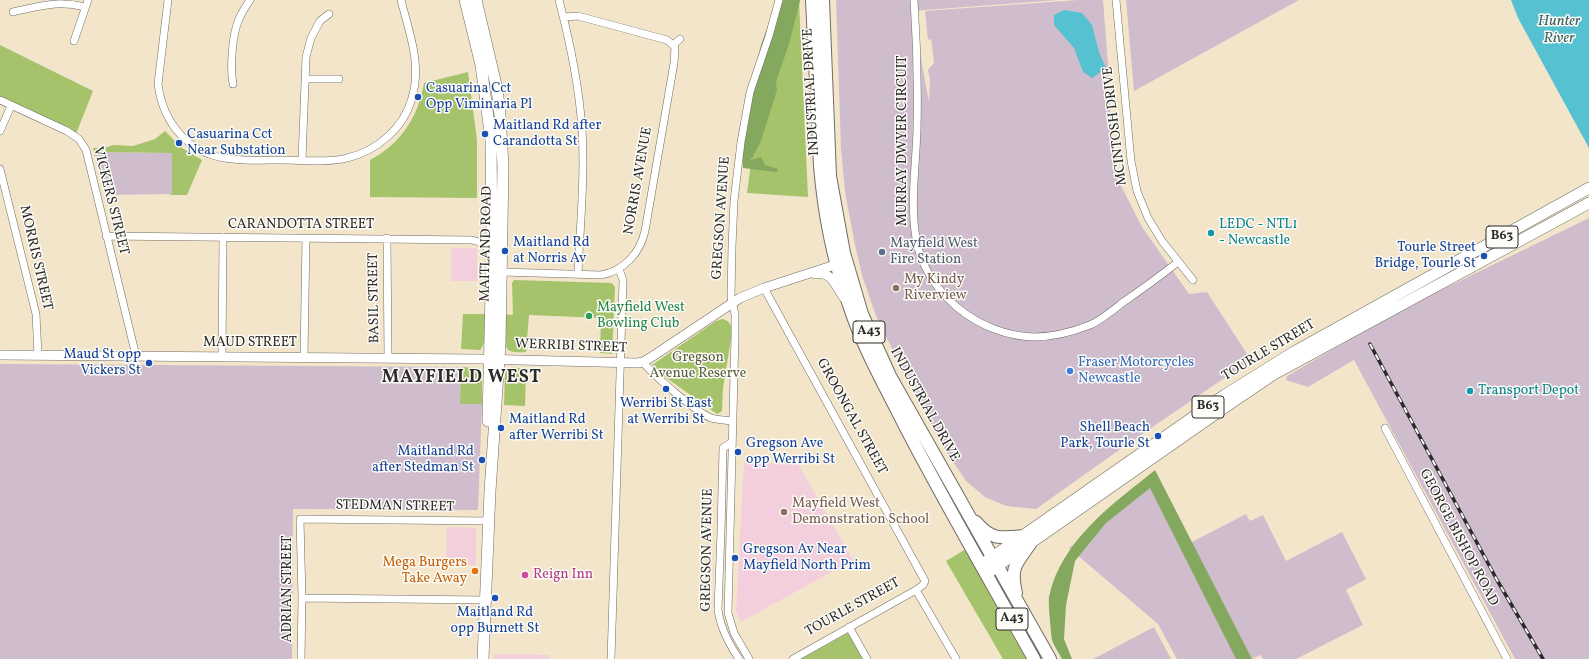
<!DOCTYPE html>
<html>
<head>
<meta charset="utf-8">
<style>
	body { margin:0 }
	canvas { display:block; background:#f2e5ca }
</style>
</head>
<body>
<canvas width="1589" height="659"></canvas>
<script>
const context = document.querySelector('canvas').getContext('2d');
context.lineJoin = 'round';
function fillPath(path, color) {
  context.fillStyle = color;
  context.fill(path, 'evenodd');
}
function stroke(path, color, width, dash) {
  context.strokeStyle = color;
  context.lineWidth = width;
  context.lineCap = dash ? 'butt' : 'round';
  context.setLineDash(dash || []);
  context.stroke(path);
}
function drawText(font, color, halo, rows, align = 'center') {
  context.font = font + ' Vollkorn,serif';
  context.lineWidth = 3;
  context.setLineDash([]);
  context.textBaseline = 'middle';
  context.strokeStyle = halo;
  context.fillStyle = color;
  for (const [text, x, y, turn = 0] of rows) {
    context.save();
    context.translate(x, y);
    context.rotate((+turn || 0) * Math.PI / 180);
    context.textAlign = isNaN(turn) ? turn : align;
    if (halo) context.strokeText(text, 0, 0);
    context.fillText(text, 0, 0);
    context.restore();
  }
}
fillPath(new Path2D(`
	M451 248H477V281H451Z
	M744 463 798 464 853 560 741 622 736 611Z
	M447 527 476 528V565H446Z
	M494 654 549 655V659H494Z`), '#f3cfde');
fillPath(new Path2D(`
	M836 0H910L911 6V0H1058L912 11 929 102 930 80 928 70 934 63 932 45 931 39 928 40 925 11 1078 0H1103L1109 77 1104 79 1105 85 1108 87 1116 176 1142 227 1189 294 1207 292 1251 360 1129 443 1036 509 1006 506 985 497 966 481 946 451 909 383 876 316 862 275 855 245 845 192 841 148Z
	M1126 0H1299L1134 91Z
	M94 152 172 153V194L105 195Z
	M1589 218V659H1515L1354 360 1308 387 1286 380 1287 376 1400 310Z
	M0 364 461 367 460 404H482L478 510 293 509 292 659H0Z
	M1155 477 1190 543 1246 514 1250 521 1263 515 1286 561 1342 532 1366 579 1346 590 1363 625 1296 659H1263L1261 655 1251 659H1177L1158 624 1069 548Z
	M1154 627 1171 659H1093Z`), '#cfbdce');
fillPath(new Path2D(`
	M799 0 808 197 747 193 752 156Z
	M0 45 93 91 76 134 0 96Z
	M468 72 477 140V198L370 197V160C401 144 418 117 424 83Z
	M165 131 182 148 202 160 187 195H169L172 194V153L94 152 93 148H105L113 145 133 146 155 139Z
	M514 280 612 283 615 287 612 354 600 353 601 318 529 315 526 352C521 352 515 353 510 351 502 347 503 323 502 314L513 315 512 283Z
	M463 314H485C485 325 488 341 480 350L461 349Z
	M722 319C731 321 731 325 732 333L723 388 722 410 721 412 717 414 654 369 652 365 716 321Z
	M461 367 480 368 482 377V404H460Z
	M512 367 526 369 525 406 504 405 505 371Z
	M966 549 1027 659H1003L946 561Z
	M848 633 863 659H801Z`), '#a5c36a');
fillPath(new Path2D(`
	M777 0H800V1L789 44 776 82 777 90 761 141 751 160 761 157 765 165 778 169 777 172 743 168 742 140 743 116 761 45Z
	M1155 470 1252 659H1236L1150 488 1106 523 1075 561 1066 605 1064 639 1072 659H1062C1059 653 1054 646 1052 640 1051 632 1048 604 1049 597 1061 540 1113 504 1155 470Z`), '#84a95e');
fillPath(new Path2D(`
	M1511 0H1589V148L1518 18Z
	M1064 10 1082 13 1092 25 1099 52 1106 68 1092 78 1083 72 1074 48 1054 25V15Z`), '#56c2d1');
const street = new Path2D(`
	M168 0 158 84C163 124 190 156 232 159 249 161 266 160 283 160 302 160 329 163 347 158 377 151 404 128 412 98 422 64 409 32 401 0
	M559 0C570 42 579 85 582 129 585 177 580 226 578 274
	M914 0C917 43 918 86 917 130 916 165 910 203 916 238 925 293 979 336 1034 337 1054 337 1072 332 1090 325 1101 320 1112 311 1122 303 1141 290 1160 276 1178 262
	M1116 0 1131 161 1137 191 1148 218 1162 241 1193 280
	M13 12C40 6 57 0 85 7
	M564 17 578 16 667 40 673 45
	M74 41 88 0
	M673 45 680 39
	M305 79H339
	M233 84C230 67 232 35 239 19 242 12 246 6 250 0
	M0 100 67 131 79 139 86 150 136 356
	M0 131 11 106
	M302 160 306 57 311 38 320 21 329 14
	M0 169 36 314 38 355
	M106 236 472 240 479 242 492 251
	M387 238 388 358
	M502 272 601 275C624 271 640 253 645 231L674 63 675 48 673 45
	M764 288 925 581 923 585 916 590 793 659
	M222 357 223 237
	M304 357 306 238
	M643 362C653 375 696 412 711 418 717 420 726 420 733 421
	M1385 428 1507 659
	M732 442 723 448 721 532 718 609C720 628 729 644 739 659
	M916 590 956 659
	M302 598 486 600
	M849 627 867 659
	M301 659 302 598 300 519 489 521
	M611 659 623 280 619 269
	M749 659 734 633 728 613 735 335V314L731 297 732 247 734 201 741 142 750 92 769 36 779 0`);
const secondary = new Path2D(`
	M815 274C832 271 835 285 844 298
	M0 355 479 359 637 363 643 362 653 356 740 298 764 288 841 263`);
const primary = new Path2D(`
	M465 0 481 65 491 140 492 251 488 421
	M476 0 497 89 500 115 503 166 500 344 490 491 483 659
	M981 565 1225 395 1294 352 1589 188
	M986 574 1231 403 1274 374 1589 203`);
const highway = new Path2D(`
	M812 0 820 166C824 214 833 260 849 305 863 348 885 386 905 426 946 505 991 582 1034 659
	M823 0 830 176 844 253 862 314 890 376 1050 659
	M976 522C992 541 1002 538 1025 536
	M1016 593C1010 567 1016 564 1030 544`);
stroke(street, '#716c63', 8);
stroke(secondary, '#716c63', 10);
stroke(primary, '#716c63', 12);
stroke(highway, '#716c63', 14);
stroke(street, '#fff', 7);
stroke(secondary, '#fff', 9);
stroke(primary, '#fff', 11);
stroke(highway, '#fff', 12);
const rail = new Path2D(`
	M1370 344 1497 580 1543 659`);
stroke(rail, '#2b2b2b', 3.5);
stroke(rail, '#fdfcf7', 2, [6]);
for (const [x, y, r, color] of [
	[418,97,4,"#1a4fb4"],
	[485,134,4,"#1a4fb4"],
	[179,143,4,"#1a4fb4"],
	[1211,233,4,"#0f9aa8"],
	[505,251,4,"#1a4fb4"],
	[882,252,4,"#5c6f8a"],
	[1484,256,4,"#1a4fb4"],
	[896,288,4,"#8d6e63"],
	[589,316,4,"#2e9e5b"],
	[149,363,4,"#1a4fb4"],
	[1070,371,4,"#3f7fe0"],
	[666,389,4,"#1a4fb4"],
	[1470,391,4,"#0f9aa8"],
	[501,428,4,"#1a4fb4"],
	[1158,436,4,"#1a4fb4"],
	[738,452,4,"#1a4fb4"],
	[482,460,4,"#1a4fb4"],
	[784,512,4,"#8d6e63"],
	[735,558,4,"#1a4fb4"],
	[475,571,4,"#e8710a"],
	[525,575,4,"#d1479c"],
	[495,598,4,"#1a4fb4"]
]) {
  const dot = new Path2D();
  dot.arc(x, y, r, 0, 2 * Math.PI);
  context.fillStyle = color;
  context.fill(dot);
  stroke(dot, '#fdfcf7', 1.5);
}
for (const [x, y, w] of [
	[1502,237,32],
	[869,332,32],
	[1208,407,32],
	[1012,619,32]
]) {
  const box = new Path2D();
  box.roundRect(x - w / 2, y - 11, w, 22, 3);
  context.fillStyle = '#fdfcf7';
  context.fill(box);
  stroke(box, '#2b2b2b', 1);
}
drawText('bold 13px', '#2b2b2b', null, [
	["B63",1502,237],
	["A43",869,332],
	["B63",1208,407],
	["A43",1012,619]
]);
drawText('14px', '#164399', '#fdfcf7', [
	["Casuarina Cct",426,89],
	["Opp Viminaria Pl",426,105],
	["Maitland Rd after",493,126],
	["Carandotta St",493,142],
	["Casuarina Cct",187,135],
	["Near Substation",187,151],
	["Maitland Rd",513,243],
	["at Norris Av",513,259],
	["Tourle Street",1476,248,"right"],
	["Bridge, Tourle St",1476,264,"right"],
	["Maud St opp",141,355,"right"],
	["Vickers St",141,371,"right"],
	["Werribi St East",666,404,"center"],
	["at Werribi St",666,420,"center"],
	["Maitland Rd",509,420],
	["after Werribi St",509,436],
	["Shell Beach",1150,428,"right"],
	["Park, Tourle St",1150,444,"right"],
	["Gregson Ave",746,444],
	["opp Werribi St",746,460],
	["Maitland Rd",474,452,"right"],
	["after Stedman St",474,468,"right"],
	["Gregson Av Near",743,550],
	["Mayfield North Prim",743,566],
	["Maitland Rd",495,613,"center"],
	["opp Burnett St",495,629,"center"]
], 'left');
drawText('14px', '#2b2b2b', '#fdfcf7', [
	["INDUSTRIAL DRIVE",812,92,-93],
	["MCINTOSH DRIVE",1116,126,-97],
	["MURRAY DWYER CIRCUIT",903,141,-90],
	["NORRIS AVENUE",639,181,-80],
	["VICKERS STREET",110,201,76],
	["GREGSON AVENUE",722,218,-86],
	["CARANDOTTA STREET",301,225],
	["MAITLAND ROAD",487,244,-89],
	["MORRIS STREET",35,258,77],
	["BASIL STREET",375,298,-91],
	["MAUD STREET",250,343],
	["WERRIBI STREET",571,347,2],
	["TOURLE STREET",1269,351,-31],
	["INDUSTRIAL DRIVE",924,405,61],
	["GROONGAL STREET",851,417,61],
	["STEDMAN STREET",395,507,1],
	["GEORGE BISHOP ROAD",1458,538,62],
	["GREGSON AVENUE",708,550,-89],
	["ADRIAN STREET",288,589,-90],
	["TOURLE STREET",853,608,-29]
]);
drawText('14px', '#0d838f', '#fdfcf7', [
	["LEDC - NTL1",1219,225],
	["- Newcastle",1219,241],
	["Transport Depot",1478,391]
], 'left');
drawText('14px', '#4e5e75', '#fdfcf7', [
	["Mayfield West",890,244],
	["Fire Station",890,260]
], 'left');
drawText('14px', '#785e54', '#fdfcf7', [
	["My Kindy",904,280],
	["Riverview",904,296],
	["Mayfield West",792,504],
	["Demonstration School",792,520]
], 'left');
drawText('14px', '#27864d', '#fdfcf7', [
	["Mayfield West",597,308],
	["Bowling Club",597,324]
], 'left');
drawText('14px', '#566041', '#fdfcf7', [
	["Gregson",698,358],
	["Avenue Reserve",698,374]
]);
drawText('14px', '#366cbe', '#fdfcf7', [
	["Fraser Motorcycles",1078,363],
	["Newcastle",1078,379]
], 'left');
drawText('14px', '#c56008', '#fdfcf7', [
	["Mega Burgers",467,563],
	["Take Away",467,579]
], 'right');
drawText('14px', '#b23c85', '#fdfcf7', [
	["Reign Inn",533,575]
], 'left');
drawText('italic 15px', '#3a6065', '#fdfcf7', [
	["Hunter",1559,22],
	["River",1559,39]
]);
context.letterSpacing = '1px';
drawText('bold 18px', '#2b2b2b', '#fdfcf7', [
	["MAYFIELD WEST",462,379]
]);
context.letterSpacing = '0px';
</script>
</body>
</html>
